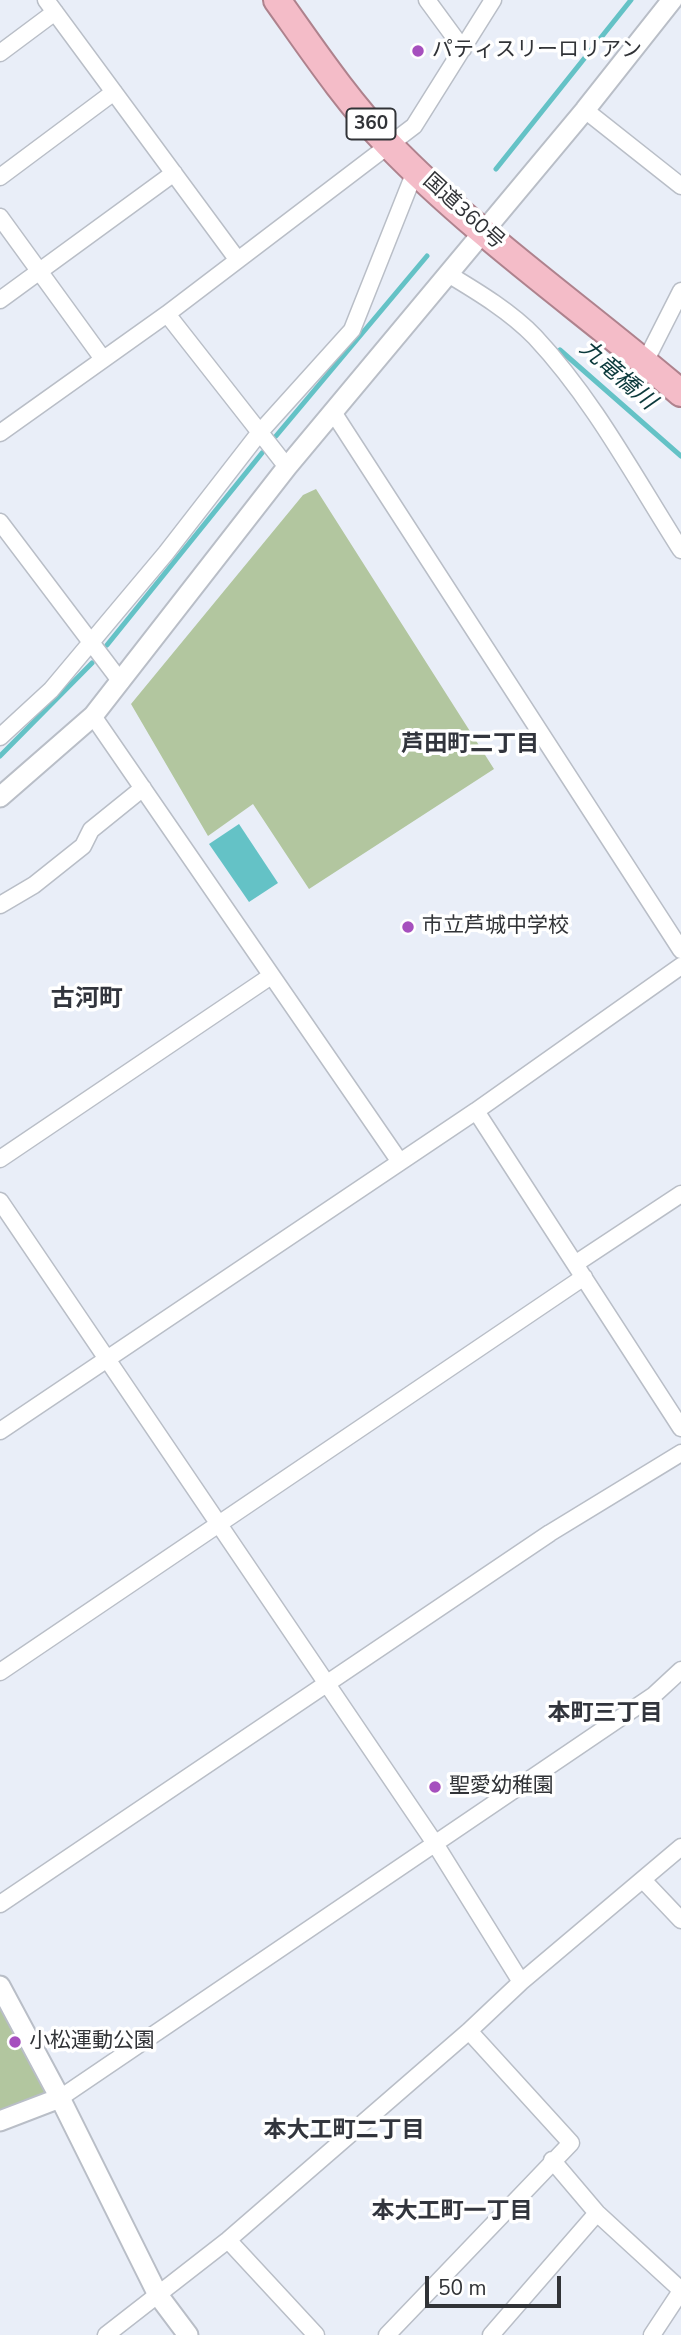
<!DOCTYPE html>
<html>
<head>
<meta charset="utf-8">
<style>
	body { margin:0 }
	#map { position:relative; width:681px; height:2335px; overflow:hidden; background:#e9eef8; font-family:"Nunito Sans",sans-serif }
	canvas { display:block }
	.scale { position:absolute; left:425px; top:2276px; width:136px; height:32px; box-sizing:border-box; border:4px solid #313337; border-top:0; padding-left:9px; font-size:21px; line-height:24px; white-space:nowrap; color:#313337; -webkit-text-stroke:5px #fff; paint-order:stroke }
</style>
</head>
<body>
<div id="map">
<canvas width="681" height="2335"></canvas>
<div class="scale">50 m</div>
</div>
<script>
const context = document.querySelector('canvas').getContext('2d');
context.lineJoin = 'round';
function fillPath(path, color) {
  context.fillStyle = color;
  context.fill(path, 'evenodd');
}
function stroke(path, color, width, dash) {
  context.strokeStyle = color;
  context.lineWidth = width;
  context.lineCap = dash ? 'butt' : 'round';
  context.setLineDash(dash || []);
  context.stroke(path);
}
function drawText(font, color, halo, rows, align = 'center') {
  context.font = font + ' "Nunito Sans","Noto Sans JP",sans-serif';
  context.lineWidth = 7;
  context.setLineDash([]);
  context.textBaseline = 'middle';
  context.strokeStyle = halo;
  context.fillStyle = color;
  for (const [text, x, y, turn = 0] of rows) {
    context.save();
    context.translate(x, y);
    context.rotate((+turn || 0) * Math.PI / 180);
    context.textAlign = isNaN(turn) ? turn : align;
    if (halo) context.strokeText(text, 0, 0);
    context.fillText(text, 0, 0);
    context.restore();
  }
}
fillPath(new Path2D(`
	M316 489 494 769 309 889 253 804 208 836 131 704 303 495Z
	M0 1986 60 2098 0 2121Z`), '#b2c69f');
fillPath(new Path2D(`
	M239 824 278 883 249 902 209 844Z`), '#64c2c6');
stroke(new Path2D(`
	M496 169 631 0
	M560 350 681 456
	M276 436 427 256
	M107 645 262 453
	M0 756 92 663`), '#64c2c6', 5);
const minor = new Path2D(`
	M46 0 237 259
	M427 0 463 49
	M0 53 55 12
	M585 110 681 186
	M0 177 114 92
	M0 217 103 359
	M448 274C478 292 511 312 535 337 594 400 635 478 681 550
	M0 300 174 173
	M167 314 287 467
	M645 362 681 291
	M333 412 681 950
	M0 433 167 314 414 126 493 0
	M0 522 121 682
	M93 716 400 1162
	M0 737 51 690 166 553 260 432 352 330 416 169
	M0 905 34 885 83 846 91 830 143 788
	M476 1111 681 1428
	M0 1159 271 976
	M0 1201 434 1842 521 1982
	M575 1264 681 1194
	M0 1431 476 1111 681 966
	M0 1672 584 1277
	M643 1880 681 1920
	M0 1904 550 1533 681 1453
	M60 2098 654 1695 681 1670
	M552 2160 597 2213 681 2290
	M228 2240 316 2335
	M106 2335 228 2240 469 2031 521 1982 681 1847
	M387 2335 571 2143 469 2031
	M491 2335 597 2213
	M652 2335 681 2291`);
const tertiary = new Path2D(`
	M0 797 93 716 287 467 585 110 672 0
	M0 1986 60 2098 158 2295 188 2335
	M0 2121 60 2098`);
const trunk = new Path2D(`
	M277 0C312 49 346 100 388 144 477 236 584 310 681 393`);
stroke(minor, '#b9bec7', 19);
stroke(tertiary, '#b9bec7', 23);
stroke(trunk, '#ae828d', 30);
stroke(minor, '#fff', 16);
stroke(tertiary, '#fff', 19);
stroke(trunk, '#f4bcc8', 26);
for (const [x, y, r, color] of [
	[418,51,7,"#a650be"],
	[408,927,7,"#a650be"],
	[435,1787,7,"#a650be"],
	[15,2042,7,"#a650be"]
]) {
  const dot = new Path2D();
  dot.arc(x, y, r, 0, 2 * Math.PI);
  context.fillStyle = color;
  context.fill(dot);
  stroke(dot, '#fff', 2.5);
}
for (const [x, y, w] of [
	[371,124,49]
]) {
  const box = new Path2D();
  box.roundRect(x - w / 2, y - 15.5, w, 31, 5);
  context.fillStyle = '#fff';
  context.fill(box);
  stroke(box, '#313337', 2);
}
drawText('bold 19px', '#313337', null, [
	["360",371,124]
]);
drawText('21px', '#313337', '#fff', [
	["パティスリーロリアン",432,51],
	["市立芦城中学校",422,927],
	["聖愛幼稚園",449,1787],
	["小松運動公園",29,2042]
], 'left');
drawText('21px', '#313337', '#fff', [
	["国道360号",463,212,42]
]);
drawText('italic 23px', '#0b393b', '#fff', [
	["九竜橋川",617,376,41]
]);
drawText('bold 23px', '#32353d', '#fff', [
	["芦田町二丁目",470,745],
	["本町三丁目",605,1714],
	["本大工町二丁目",344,2131],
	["本大工町一丁目",452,2212]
]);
drawText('bold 24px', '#32353d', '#fff', [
	["古河町",87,1000]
]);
</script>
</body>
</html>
